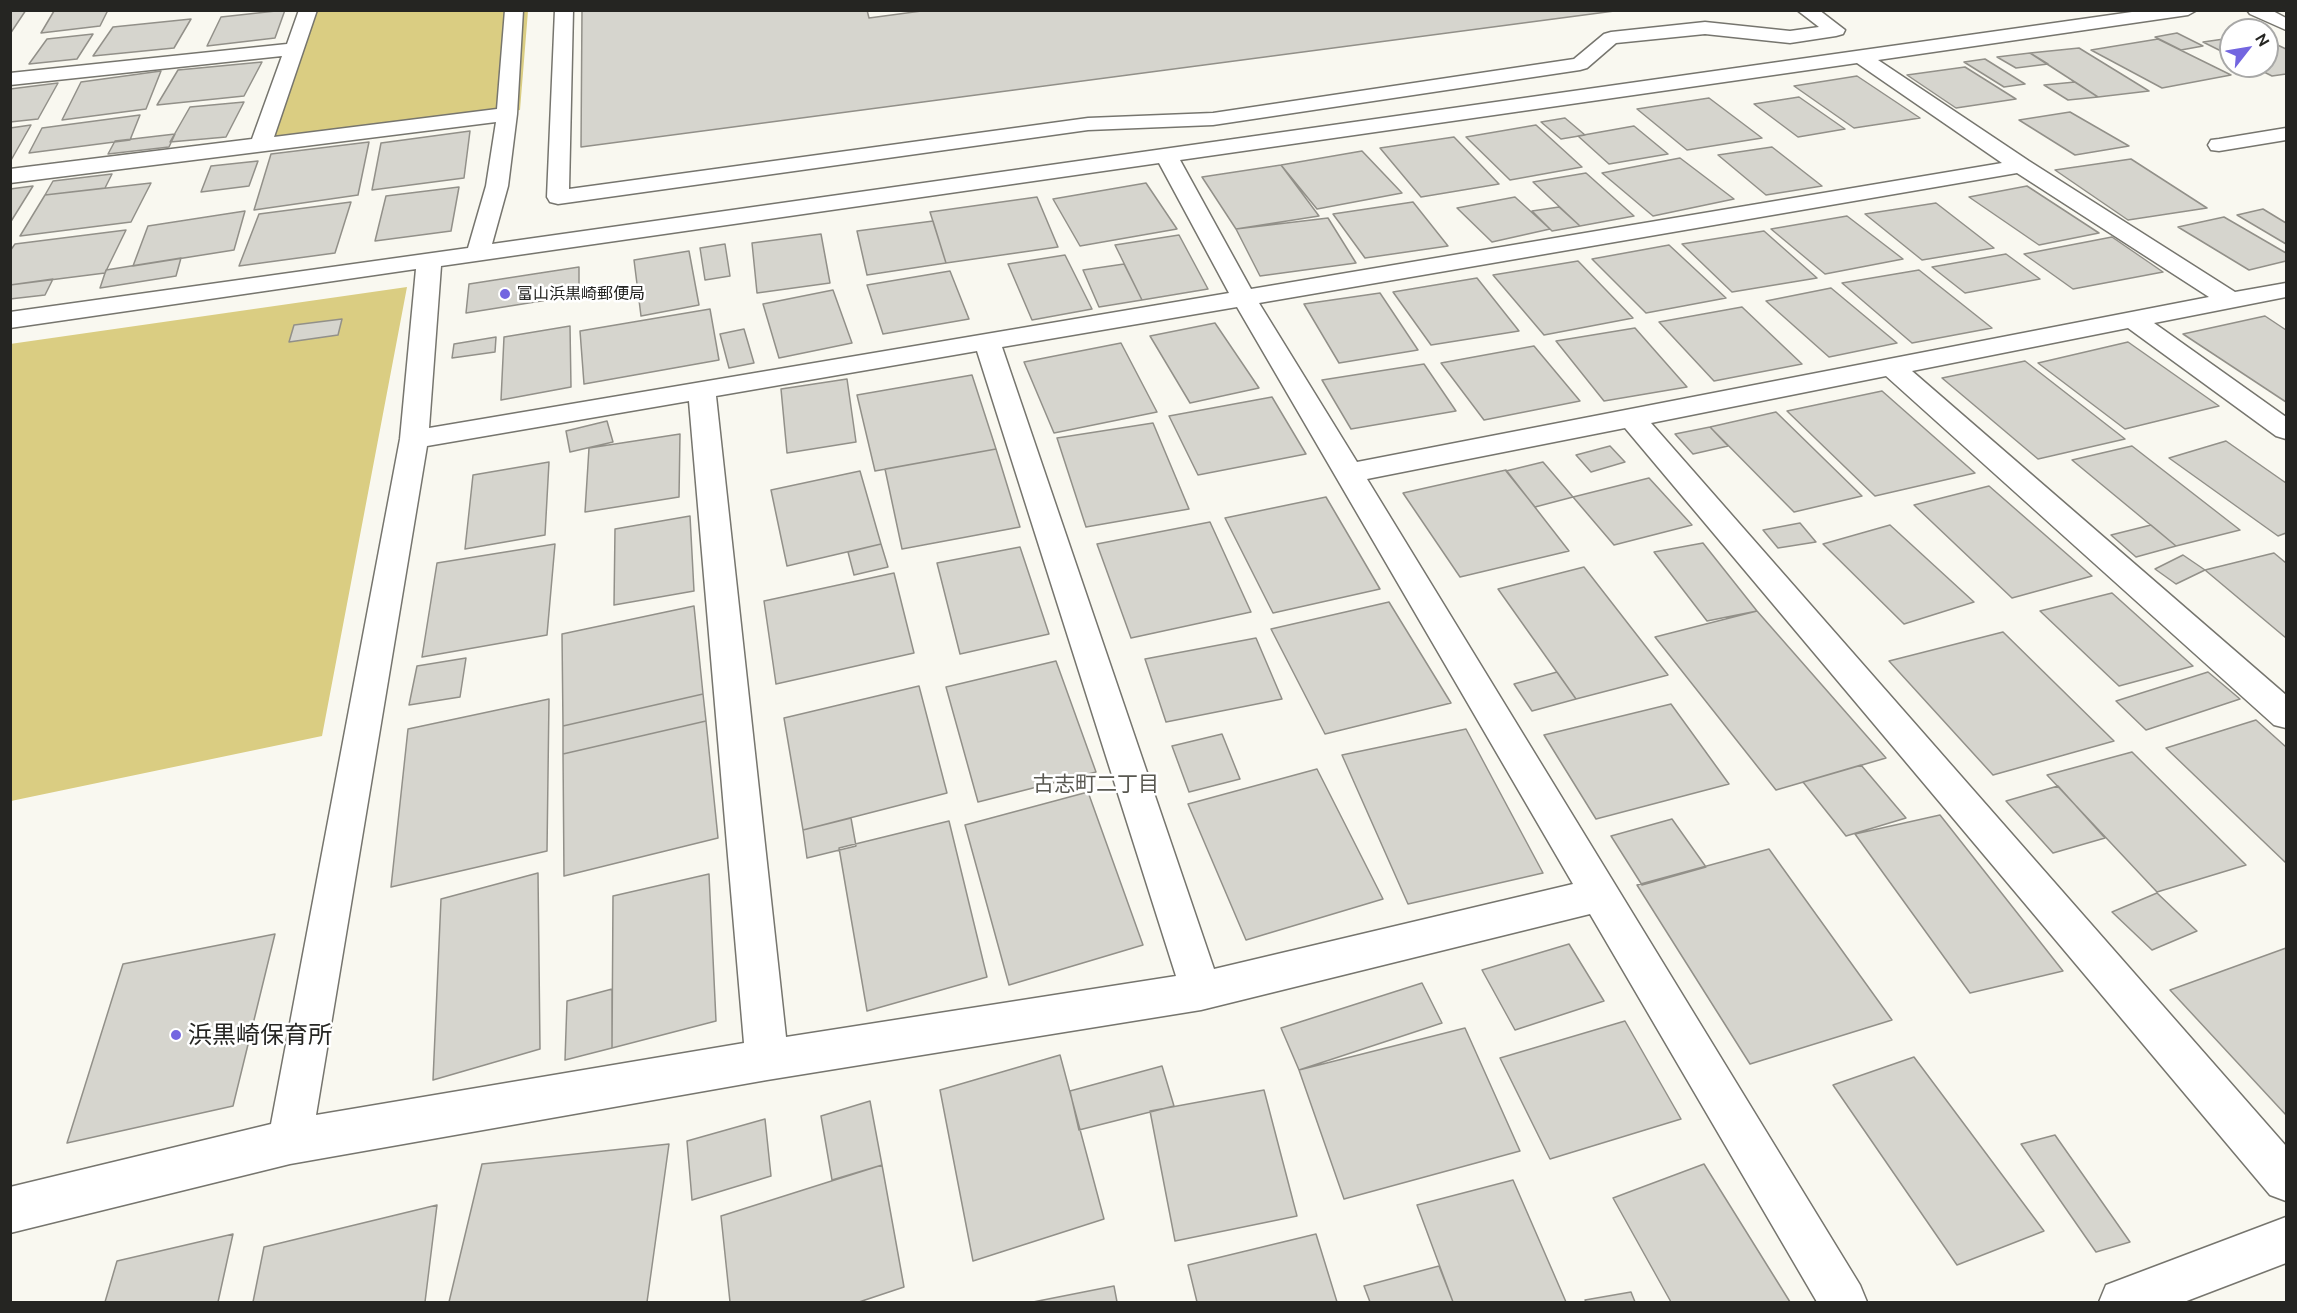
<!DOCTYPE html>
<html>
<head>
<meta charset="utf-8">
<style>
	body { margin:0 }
	#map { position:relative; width:2297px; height:1313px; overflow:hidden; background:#f9f8f0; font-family:Ubuntu,sans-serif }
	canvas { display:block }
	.frame { position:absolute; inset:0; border:12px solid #252522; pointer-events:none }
	.north { position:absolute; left:2219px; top:18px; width:60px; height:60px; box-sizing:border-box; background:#fff; border:2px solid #a8a8a7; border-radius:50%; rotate:59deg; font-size:16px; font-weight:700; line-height:24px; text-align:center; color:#252522 }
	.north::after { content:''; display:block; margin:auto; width:21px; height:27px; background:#7366e0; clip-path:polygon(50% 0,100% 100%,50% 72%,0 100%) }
</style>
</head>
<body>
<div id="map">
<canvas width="2297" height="1313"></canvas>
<div class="frame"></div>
<div class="north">N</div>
</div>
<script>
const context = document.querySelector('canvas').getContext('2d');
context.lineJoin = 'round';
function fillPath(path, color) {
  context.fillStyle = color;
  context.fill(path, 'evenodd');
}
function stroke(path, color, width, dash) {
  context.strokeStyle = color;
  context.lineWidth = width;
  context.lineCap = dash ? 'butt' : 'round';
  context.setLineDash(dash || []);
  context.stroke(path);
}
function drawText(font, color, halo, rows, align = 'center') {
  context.font = font + ' Ubuntu,"Noto Sans JP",sans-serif';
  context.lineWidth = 5;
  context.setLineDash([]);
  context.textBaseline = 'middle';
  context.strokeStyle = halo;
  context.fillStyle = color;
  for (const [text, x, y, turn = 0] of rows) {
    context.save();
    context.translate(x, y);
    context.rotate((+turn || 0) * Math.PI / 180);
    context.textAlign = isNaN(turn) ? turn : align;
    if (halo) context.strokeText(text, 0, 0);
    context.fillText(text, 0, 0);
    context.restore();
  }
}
fillPath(new Path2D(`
	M312 11H528L520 110 271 141Z
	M407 287 322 736 11 801 10 344Z`), '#dacd82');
const building = new Path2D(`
	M10 10H26L10 34Z
	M108 10 100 26 41 33 54 11Z
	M285 10 275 38 207 46 221 17Z
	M582 10H867L869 18 929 10H1622L581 147Z
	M191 19 174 48 93 56 113 27Z
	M2177 33 2203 46 2181 50 2155 37Z
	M93 34 77 59 29 64 47 39Z
	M2231 38V56L2203 42Z
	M2158 39 2231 75 2162 88 2091 50Z
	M2267 40 2286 49V74L2272 76 2252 66H2267Z
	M2079 48 2149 91 2098 97 2030 53Z
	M2030 53 2048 64 2016 68 1997 57Z
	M1985 59 2025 84 2004 87 1964 62Z
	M262 62 244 96 157 105 178 70Z
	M1965 67 2016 99 1956 108 1907 75Z
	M161 71 146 109 62 120 81 82Z
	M1857 76 1920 118 1854 128 1794 86Z
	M2075 82 2098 97 2068 100 2044 85Z
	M58 83 38 119 10 122V89Z
	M1799 97 1845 129 1798 137 1754 104Z
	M1709 98 1762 138 1687 150 1637 109Z
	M244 102 226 137 170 142 190 107Z
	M2070 112 2129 146 2075 155 2019 120Z
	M140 115 130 140 29 153 42 128Z
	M1565 118 1585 135 1561 139 1541 122Z
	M31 125 10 162V128Z
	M1536 125 1582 167 1510 180 1466 137Z
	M1634 126 1668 154 1609 164 1578 136Z
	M470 131 464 178 372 190 381 143Z
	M175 134 169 147 108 154 115 141Z
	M1454 137 1499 184 1421 197 1380 148Z
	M369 142 358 195 254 210 271 154Z
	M1772 147 1822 186 1766 195 1718 155Z
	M1362 151 1402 193 1317 209 1281 165Z
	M1680 158 1734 199 1653 216 1602 173Z
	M2131 159 2207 208 2128 220 2055 170Z
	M258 161 249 186 201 192 211 166Z
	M1281 165 1319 216 1236 229 1202 177Z
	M1586 173 1634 216 1580 226 1533 182Z
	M112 174 105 188 45 195 53 181Z
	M151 183 131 222 20 236 45 195Z
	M1146 183 1177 229 1080 246 1053 199Z
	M33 186 10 223V189Z
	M2027 186 2099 233 2039 245 1969 197Z
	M459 187 451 231 375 241 386 196Z
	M1037 197 1058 247 946 263 930 212Z
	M1515 197 1550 229 1492 242 1457 208Z
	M351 202 335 253 239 266 259 214Z
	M1413 202 1448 246 1365 258 1333 214Z
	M1936 203 1994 248 1922 260 1865 214Z
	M1559 207 1580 226 1552 231 1532 211Z
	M2263 209 2286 223V244L2237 215Z
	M245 211 234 250 133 266 148 226Z
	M1847 216 1903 259 1825 274 1771 229Z
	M2224 217 2286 253V261L2249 270 2178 227Z
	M1328 218 1356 263 1260 276 1236 229Z
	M933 221 946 263 867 275 857 231Z
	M126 230 105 273 10 285V251L15 244Z
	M1764 231 1817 278 1732 292 1682 244Z
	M821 234 830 283 757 293 752 243Z
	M1179 235 1208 289 1142 300 1115 245Z
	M2112 237 2163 272 2073 289 2024 254Z
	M725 244 730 276 705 280 700 248Z
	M1669 245 1726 298 1646 313 1592 259Z
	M689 251 699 305 641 316 634 260Z
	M2006 254 2040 279 1965 293 1932 267Z
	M1065 255 1092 309 1032 320 1008 264Z
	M181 258 176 276 100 288 106 270Z
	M1578 261 1633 318 1544 335 1493 275Z
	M1124 264 1142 300 1099 307 1083 270Z
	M579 267V295L466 313 469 284Z
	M1919 270 1992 328 1912 343 1842 283Z
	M950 271 969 319 883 334 867 285Z
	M1477 278 1519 331 1431 345 1393 292Z
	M53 279 45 295 10 299V285Z
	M1831 288 1897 343 1829 357 1766 301Z
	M833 290 852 343 779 358 763 304Z
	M1380 293 1418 350 1339 363 1304 304Z
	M1742 307 1802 364 1714 381 1659 322Z
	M710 309 719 360 584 384 580 331Z
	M2265 316 2286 330V402L2183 334Z
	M342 319 338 335 289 342 294 325Z
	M1215 323 1259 388 1190 403 1150 336Z
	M570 326 571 387 501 400 504 337Z
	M1635 328 1687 387 1604 401 1556 341Z
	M744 329 754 363 729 368 720 334Z
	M496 337 495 352 452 358 454 344Z
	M2128 342 2219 406 2125 429 2038 363Z
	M1121 343 1157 412 1054 433 1024 362Z
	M1534 346 1580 401 1484 420 1441 363Z
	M2025 361 2125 439 2038 459 1942 378Z
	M1424 364 1456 411 1351 429 1322 380Z
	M972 375 996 449 875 471 857 395Z
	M847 379 856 442 787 453 781 389Z
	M1882 391 1975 473 1875 496 1787 411Z
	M1272 397 1306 454 1198 475 1169 416Z
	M1776 412 1862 496 1794 512 1710 427Z
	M607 421 613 442 570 452 566 431Z
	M1153 423 1189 509 1086 527 1057 438Z
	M1710 427 1728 446 1693 454 1675 434Z
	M680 434 679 497 585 512 589 448Z
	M2226 441 2286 483V533L2278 536 2169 458Z
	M1610 446 1625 462 1591 472 1576 455Z
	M2132 446 2240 530 2176 546 2072 460Z
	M996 449 1020 527 902 549 885 469Z
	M549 462 545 535 465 549 473 475Z
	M1543 462 1573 497 1535 507 1506 471Z
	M1506 470 1569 551 1460 577 1403 493Z
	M860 471 881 544 787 566 771 490Z
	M1649 478 1692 525 1614 545 1573 497Z
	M1989 486 2092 576 2012 598 1914 505Z
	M1326 497 1380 589 1273 613 1225 518Z
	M690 516 694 591 614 605 615 529Z
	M1210 522 1251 612 1131 638 1097 544Z
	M1800 523 1816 542 1778 548 1763 530Z
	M1890 525 1974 602 1904 624 1823 544Z
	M2151 525 2176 546 2136 557 2111 535Z
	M1703 543 1757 611 1707 621 1654 552Z
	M555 544 547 635 422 657 437 563Z
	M881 544 888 567 854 575 848 552Z
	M1020 547 1049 634 960 654 937 563Z
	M2274 553 2286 563V638L2205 570Z
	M2183 555 2205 570 2176 584 2155 569Z
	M1584 567 1668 675 1576 699 1498 589Z
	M894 573 914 653 776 684 764 601Z
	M2112 593 2193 666 2119 686 2040 611Z
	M1389 602 1451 703 1325 734 1271 629Z
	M694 606 703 694 563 726 562 634Z
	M1757 611 1886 758 1776 790 1655 637Z
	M2003 632 2114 741 1993 775 1889 661Z
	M1256 638 1282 699 1166 722 1145 659Z
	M466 658 460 697 409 705 417 666Z
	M1056 661 1096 772 978 802 946 687Z
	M1557 672 1576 699 1532 711 1514 684Z
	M2208 672 2240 699 2146 730 2116 701Z
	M919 686 947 793 803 830 784 718Z
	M703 694 706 721 563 754V726Z
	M549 699 547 851 391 887 408 729Z
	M1671 704 1729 784 1596 819 1544 735Z
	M2256 720 2286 747V863L2166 748Z
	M706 721 718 838 564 876 563 754Z
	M1466 729 1543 873 1408 904 1342 755Z
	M1222 734 1240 779 1189 792 1172 746Z
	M2132 752 2246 865 2157 892 2047 775Z
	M1861 765 1906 818 1846 836 1803 782Z
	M1317 769 1383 899 1246 940 1188 804Z
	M2058 786 2105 838 2053 853 2006 801Z
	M1088 792 1143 945 1009 985 965 825Z
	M1940 815 2063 971 1970 993 1855 834Z
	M851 818 856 846 807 858 803 830Z
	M1672 819 1706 867 1642 885 1611 836Z
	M949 821 987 977 867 1011 839 848Z
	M1769 849 1892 1020 1750 1064 1637 885Z
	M538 873 540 1049 433 1080 441 899Z
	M709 874 716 1021 612 1048 613 896Z
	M2157 893 2197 931 2152 950 2112 912Z
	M275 934 233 1106 67 1143 123 964Z
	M1569 944 1604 1001 1515 1030 1482 970Z
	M2286 948V1115L2170 990Z
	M1422 983 1442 1023 1299 1070 1281 1028Z
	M612 989V1048L565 1060 567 1001Z
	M1625 1021 1681 1119 1550 1159 1500 1058Z
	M1465 1028 1520 1151 1344 1199 1299 1070Z
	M1060 1055 1104 1219 973 1261 940 1090Z
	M1914 1057 2044 1231 1957 1265 1833 1085Z
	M1162 1066 1174 1106 1079 1130 1070 1091Z
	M1264 1090 1297 1216 1175 1241 1150 1111Z
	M870 1101 882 1165 832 1180 821 1116Z
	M765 1119 771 1176 692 1200 687 1141Z
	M2055 1135 2130 1242 2096 1252 2021 1144Z
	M669 1144 647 1302H449L482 1164Z
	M1704 1164 1790 1302H1671L1613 1198Z
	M882 1165 904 1287 859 1302H730L721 1216Z
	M1513 1180 1566 1302H1453L1417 1205Z
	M437 1205 425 1302H253L264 1247Z
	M233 1234 218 1302H105L117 1261Z
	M1316 1234 1337 1302H1197L1188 1265Z
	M1439 1266 1453 1302H1370L1364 1286Z
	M1114 1286 1117 1302H1033Z
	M1631 1292 1635 1302H1586L1585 1300Z`);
fillPath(building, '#d6d5ce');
stroke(building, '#929089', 1.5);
const minor = new Path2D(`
	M299 10H317L274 137 497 109 505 10H523L517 114 508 186 492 244 2146 10H2197L2188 15 1878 60 2029 161 2235 292 2286 283V297L2154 323 2286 417V439L2276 436 2128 328 1912 371 2286 695V728L2274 725 1886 376 1651 423 2286 1146V1201L2270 1195 1625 428 1367 479 1860 1285 1867 1302H1817L1590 914 1201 1010 767 1080 290 1164 10 1233V1187L271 1124 400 439 416 269 10 328V312L468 248 486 186 496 122 10 183V169L252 139 282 56 10 85V73L287 44ZM1857 63 2002 163 1251 289 1180 160ZM1159 163 1229 293 429 428 441 266ZM2017 173 2209 297 1357 462 1259 303ZM1237 307 1573 884 1214 969 1002 347ZM977 351 1176 976 786 1037 716 396ZM689 401 744 1043 316 1115 427 446Z
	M555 10H573L569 189 1088 118 1213 113 1574 59 1604 34 1611 32 1705 22 1790 31 1819 27 1797 10H1819L1845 30 1843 34 1836 36 1790 43 1705 34 1616 43 1587 68 1580 70 1213 125 1088 130 558 204 550 202 547 197Z
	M2286 128V140L2219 151 2211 150 2208 145 2211 140 2219 139Z
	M2286 1217V1263L2184 1302H2099L2106 1285Z`);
const major = new Path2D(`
	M2247 10H2271L2286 18V30L2250 14Z`);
stroke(minor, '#76756e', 3);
stroke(major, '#76756e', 3);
fillPath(minor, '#fff');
fillPath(major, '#fff');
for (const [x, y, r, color] of [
	[505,294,6,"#7366e0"],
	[176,1035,6,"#7366e0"]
]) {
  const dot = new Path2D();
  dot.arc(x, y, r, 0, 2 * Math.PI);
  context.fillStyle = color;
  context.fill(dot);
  stroke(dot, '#fff', 2);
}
drawText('16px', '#252522', '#fff', [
	["富山浜黒崎郵便局",517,294]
], 'left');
drawText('21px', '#595851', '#fff', [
	["古志町二丁目",1096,784]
]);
drawText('24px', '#252522', '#fff', [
	["浜黒崎保育所",188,1035]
], 'left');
</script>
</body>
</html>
